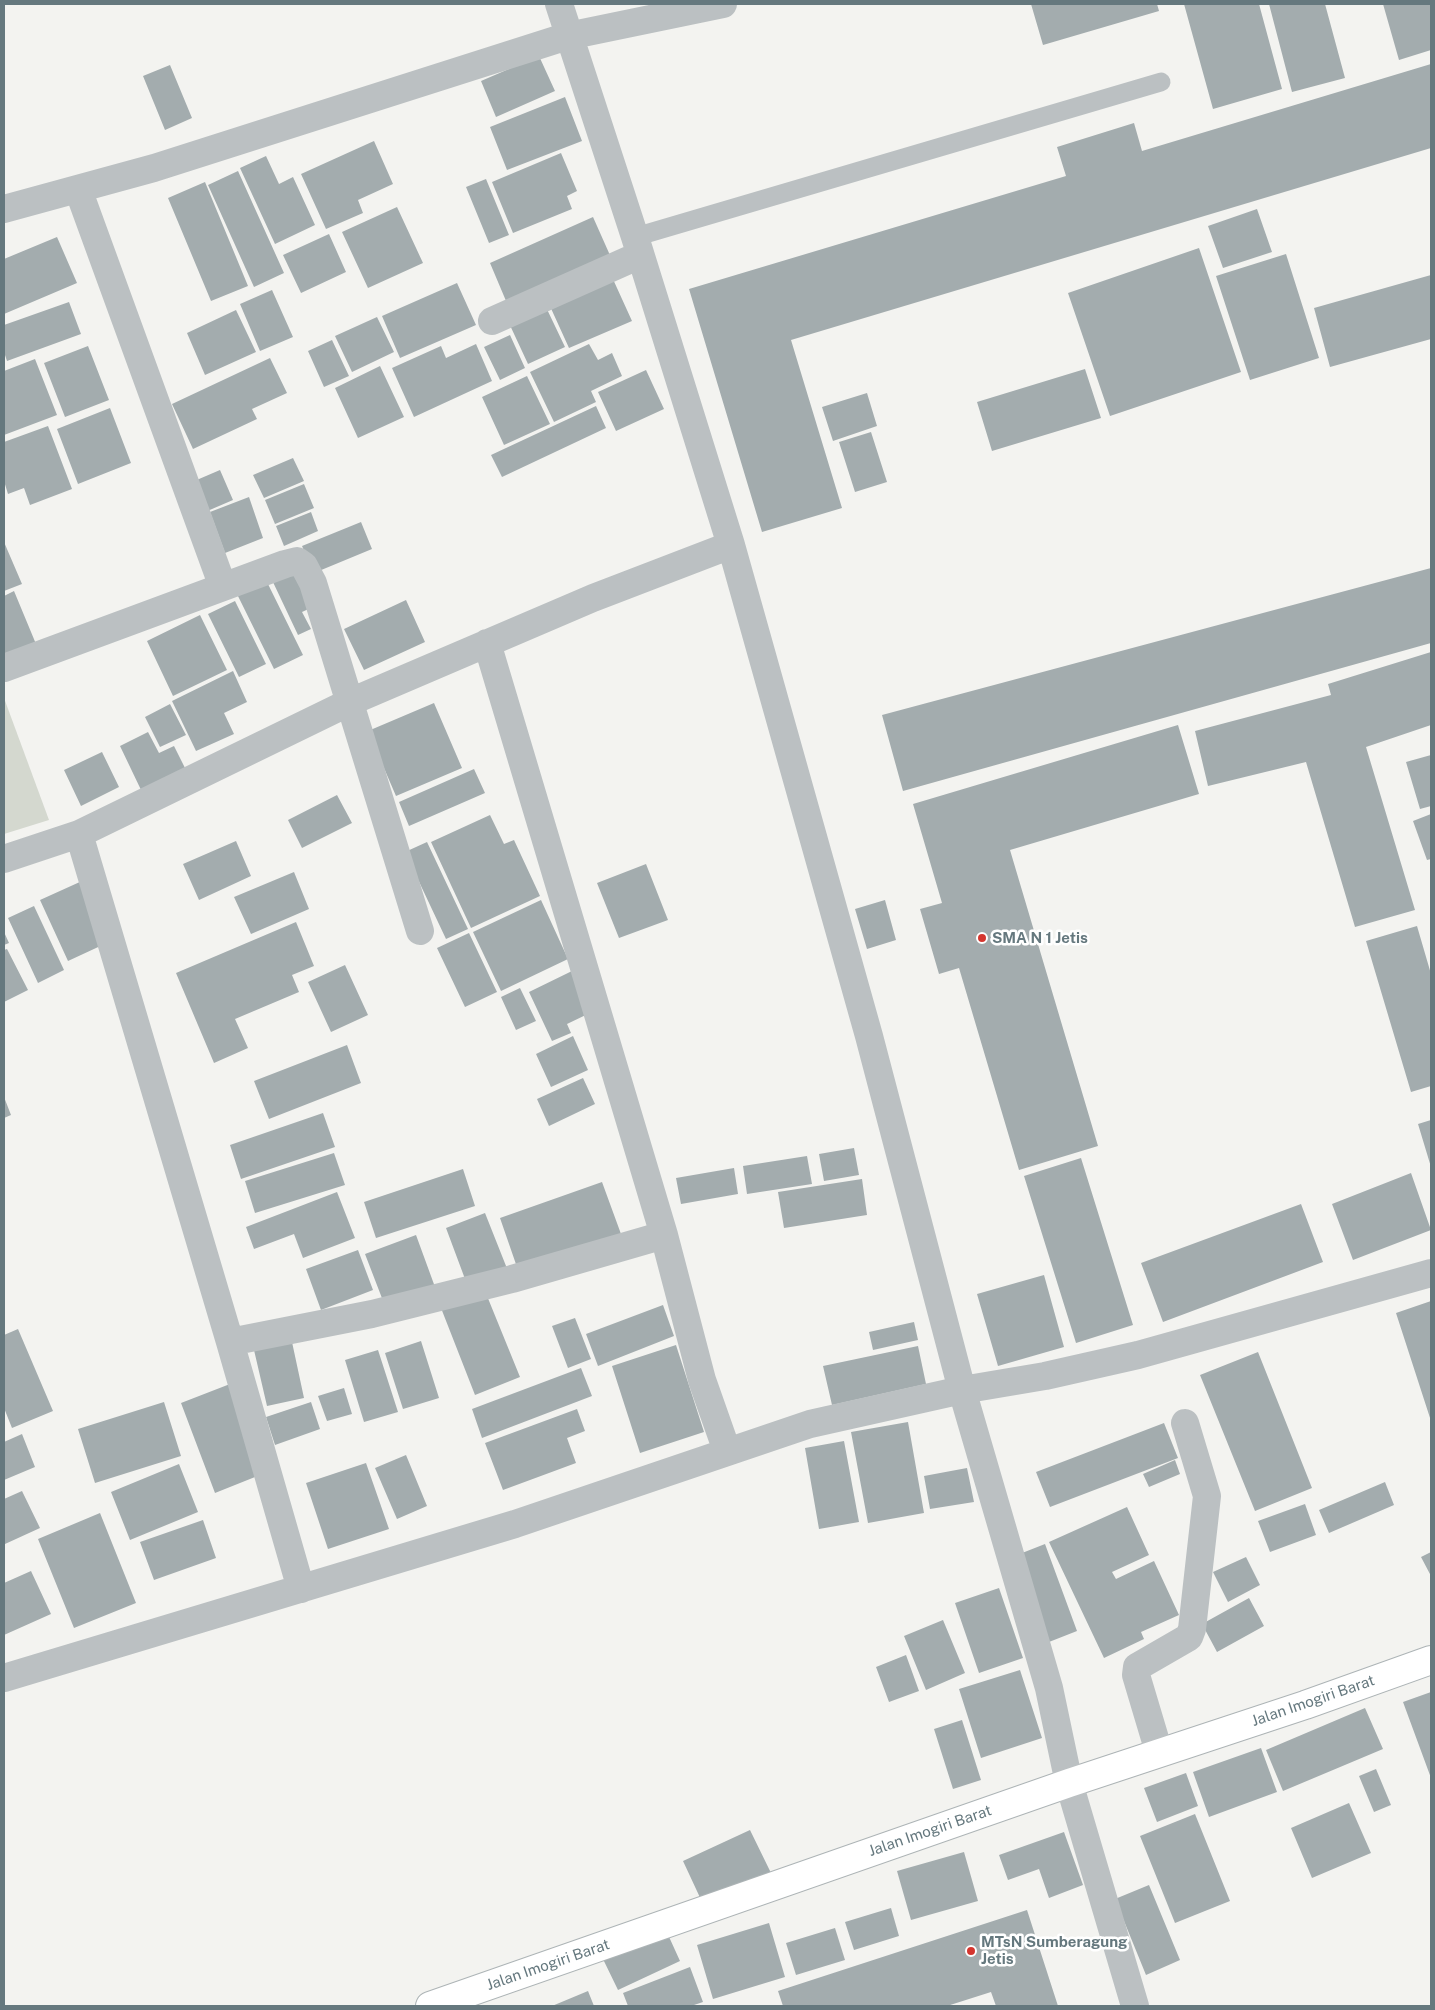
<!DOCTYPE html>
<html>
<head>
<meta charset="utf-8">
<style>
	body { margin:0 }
	#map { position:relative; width:1435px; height:2010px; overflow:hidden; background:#f3f3f0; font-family:"Public Sans",sans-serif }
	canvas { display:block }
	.frame { position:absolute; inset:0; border:5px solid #65787e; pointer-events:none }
</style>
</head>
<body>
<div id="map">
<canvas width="1435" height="2010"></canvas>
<div class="frame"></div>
</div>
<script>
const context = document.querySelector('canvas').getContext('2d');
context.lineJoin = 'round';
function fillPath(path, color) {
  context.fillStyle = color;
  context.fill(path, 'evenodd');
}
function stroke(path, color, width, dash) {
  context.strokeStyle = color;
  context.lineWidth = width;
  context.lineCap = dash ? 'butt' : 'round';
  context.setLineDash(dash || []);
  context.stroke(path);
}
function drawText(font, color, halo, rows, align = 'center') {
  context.font = font + ' "Public Sans",sans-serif';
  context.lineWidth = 5;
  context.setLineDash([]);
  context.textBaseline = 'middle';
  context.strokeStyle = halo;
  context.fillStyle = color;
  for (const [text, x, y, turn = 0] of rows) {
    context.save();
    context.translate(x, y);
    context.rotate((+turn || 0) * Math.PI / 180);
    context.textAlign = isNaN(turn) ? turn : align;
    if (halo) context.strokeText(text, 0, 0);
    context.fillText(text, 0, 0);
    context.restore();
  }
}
fillPath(new Path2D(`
	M4 698 49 820 4 834Z`), '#d4d8cf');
fillPath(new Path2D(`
	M1031 4H1157L1159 11 1043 45Z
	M1184 4H1259L1282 89 1213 109Z
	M1269 4H1325L1345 78 1292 92Z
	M1383 4H1431V50L1399 60Z
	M539 56 555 91 496 117 481 81Z
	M1431 64V148L791 340 842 508 762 532 689 289 1066 176 1057 147 1134 123 1142 151Z
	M170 65 192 118 165 130 143 76Z
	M565 97 582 141 507 170 490 127Z
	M374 141 393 184 358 200 363 213 326 229 301 174Z
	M561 153 577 191 567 196 572 209 513 233 492 182Z
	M266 156 279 184 293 177 315 225 275 244 240 168Z
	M238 171 284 273 254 287 208 185Z
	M486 179 509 235 489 243 466 187Z
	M205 182 248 286 211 301 168 198Z
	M397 207 423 263 368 288 342 232Z
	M1257 209 1272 252 1223 268 1208 226Z
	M593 217 613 262 509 308 490 263Z
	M329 234 346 272 301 293 283 255Z
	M57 237 77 283 4 314V259Z
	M1199 248 1241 372 1110 416 1068 293Z
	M1286 254 1319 358 1250 380 1216 276Z
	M1431 275V339L1330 367 1314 308Z
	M612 277 632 321 569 348 549 304Z
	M457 283 476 325 400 358 382 316Z
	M272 290 293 337 260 351 240 304Z
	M69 302 81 334 7 361 4 352V325Z
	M544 303 565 347 528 364 508 321Z
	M236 310 256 352 205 375 187 333Z
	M377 317 394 352 352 372 335 336Z
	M510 335 525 368 500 380 484 347Z
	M332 340 349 376 324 387 308 351Z
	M476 344 492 381 414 417 392 368 441 346 446 358Z
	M589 344 598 360 612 353 622 376 591 391 596 402 554 422 530 372Z
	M88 346 109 400 65 417 44 363Z
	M270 358 287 393 252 409 257 419 193 449 172 404Z
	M35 359 57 415 4 435V371Z
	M380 366 404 417 358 438 335 388Z
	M1085 369 1101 418 992 451 977 402Z
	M646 370 664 409 616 431 598 392Z
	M527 376 550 424 504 445 482 397Z
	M867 393 877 426 833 441 822 407Z
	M596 406 606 428 502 477 491 455Z
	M110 408 131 463 78 484 57 429Z
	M48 426 72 489 30 505 24 488 8 494 4 481V442Z
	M871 432 887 482 855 492 839 442Z
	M293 458 304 481 264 498 253 475Z
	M220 470 233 500 205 512 192 482Z
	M304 484 314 508 275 524 265 500Z
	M249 497 263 538 225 553 210 512Z
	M311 512 318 531 284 546 276 526Z
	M361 522 372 549 314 573 302 546Z
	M4 542 22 584 4 591Z
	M297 568 315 606 302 612 311 629 298 635 272 580Z
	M1431 568V643L903 791 882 715Z
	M265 578 303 655 274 669 236 592Z
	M14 591 36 644 4 658V596Z
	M406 600 425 642 364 670 344 629Z
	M235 601 266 664 239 677 208 614Z
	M200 615 227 670 173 696 147 641Z
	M1431 652V725L1366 747 1415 910 1355 927 1306 762 1208 786 1195 731 1331 695 1328 684Z
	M233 671 247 702 224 713 234 734 196 751 172 701Z
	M434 703 462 768 396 796 368 731Z
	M170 704 186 735 160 747 145 717Z
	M1178 725 1199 794 1010 850 1098 1146 1019 1170 959 968 939 974 920 909 942 903 913 804Z
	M148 732 159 753 174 746 186 770 142 792 120 746Z
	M102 752 119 787 81 806 64 770Z
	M1431 755V806L1420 809 1406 762Z
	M474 769 485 793 409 826 399 802Z
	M337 795 352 823 302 848 288 820Z
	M1431 814V859L1427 860 1413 821Z
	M490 815 504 844 514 840 540 896 471 928 431 842Z
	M236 841 251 876 199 900 183 864Z
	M427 842 468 929 446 939 405 852Z
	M646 864 668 920 619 938 597 883Z
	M294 872 309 909 251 934 234 897Z
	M82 881 109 942 68 961 40 900Z
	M541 900 568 959 501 991 473 932Z
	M885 900 896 940 867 949 855 909Z
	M34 906 64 970 38 983 8 918Z
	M296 922 314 966 292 975 299 992 235 1019 248 1048 214 1063 176 973Z
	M1417 926 1431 974V1086L1411 1092 1366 941Z
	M4 932 9 943 4 945Z
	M469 933 497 992 465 1007 437 948Z
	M7 949 28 990 4 1002V950Z
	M345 965 368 1015 331 1032 308 982Z
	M572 971 592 1012 567 1024 571 1033 552 1041 529 992Z
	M520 988 536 1021 516 1030 501 997Z
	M573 1036 588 1070 551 1087 536 1054Z
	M347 1045 361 1083 269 1119 254 1081Z
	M583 1078 595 1104 549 1126 537 1099Z
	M4 1097 11 1115 4 1118Z
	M323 1113 335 1147 241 1179 230 1145Z
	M1431 1120V1167L1418 1124Z
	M854 1148 859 1175 824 1181 819 1154Z
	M334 1153 345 1185 255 1213 245 1181Z
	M807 1156 812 1184 747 1194 743 1166Z
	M1081 1158 1133 1325 1076 1343 1024 1176Z
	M734 1168 738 1194 681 1204 676 1178Z
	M463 1169 475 1206 376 1238 364 1202Z
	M1411 1173 1431 1230 1353 1260 1332 1204Z
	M862 1179 867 1215 784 1228 778 1192Z
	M602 1182 621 1234 518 1270 500 1218Z
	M337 1192 355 1238 303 1258 294 1234 254 1249 246 1227Z
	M1301 1204 1323 1262 1163 1322 1141 1263Z
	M485 1213 508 1271 468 1287 446 1228Z
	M416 1235 435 1287 385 1306 365 1254Z
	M358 1250 373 1290 321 1310 306 1269Z
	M1044 1275 1064 1347 998 1366 977 1294Z
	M485 1291 520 1377 475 1395 441 1308Z
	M1431 1301V1421L1396 1313Z
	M663 1305 674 1336 598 1366 586 1334Z
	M575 1318 591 1359 568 1368 552 1326Z
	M914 1322 918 1340 873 1350 869 1332Z
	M18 1329 53 1411 12 1428 4 1408V1335Z
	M421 1341 439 1398 403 1409 385 1353Z
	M292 1342 304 1398 267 1406 254 1350Z
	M676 1345 704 1432 640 1453 612 1366Z
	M918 1346 926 1384 832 1405 823 1366Z
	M378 1350 398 1412 364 1422 345 1360Z
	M1258 1352 1312 1488 1255 1511 1200 1375Z
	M581 1368 592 1396 482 1438 472 1409Z
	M230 1384 265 1473 215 1493 181 1403Z
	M344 1388 352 1414 327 1421 318 1396Z
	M164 1402 181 1456 95 1483 78 1429Z
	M311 1402 320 1429 275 1445 266 1417Z
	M577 1409 585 1431 567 1438 576 1463 503 1490 485 1443Z
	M908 1422 924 1513 868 1523 851 1432Z
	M1164 1423 1178 1458 1050 1507 1036 1472Z
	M22 1434 35 1467 4 1480V1442Z
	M844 1441 859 1522 819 1529 805 1448Z
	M406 1455 427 1506 397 1519 375 1468Z
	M1175 1460 1180 1474 1149 1487 1143 1474Z
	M366 1463 389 1529 328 1549 306 1483Z
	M179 1464 198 1512 130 1540 111 1492Z
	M967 1468 974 1502 930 1509 924 1476Z
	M1385 1482 1394 1505 1329 1533 1319 1510Z
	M22 1491 40 1528 5 1544 4 1499Z
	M1305 1504 1316 1535 1270 1552 1258 1521Z
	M1127 1507 1149 1555 1112 1572 1116 1579 1154 1561 1179 1615 1141 1632 1144 1639 1104 1658 1049 1542Z
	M100 1513 136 1603 74 1628 38 1539Z
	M203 1520 216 1558 154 1580 140 1542Z
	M1045 1544 1077 1631 1049 1642 1017 1555Z
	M1431 1552V1576L1421 1557Z
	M1246 1557 1260 1585 1228 1602 1213 1572Z
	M31 1571 51 1614 4 1635V1583Z
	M999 1588 1023 1658 979 1673 955 1603Z
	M1249 1598 1264 1626 1217 1652 1202 1624Z
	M943 1620 965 1673 926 1690 904 1636Z
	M906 1655 919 1691 889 1702 876 1667Z
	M1020 1670 1042 1738 981 1758 959 1689Z
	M1431 1692V1778L1403 1702Z
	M1365 1708 1383 1749 1283 1791 1266 1750Z
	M962 1720 981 1780 953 1789 934 1729Z
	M1261 1748 1277 1792 1209 1817 1193 1772Z
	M1376 1769 1391 1805 1374 1812 1359 1776Z
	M1186 1773 1198 1806 1157 1822 1144 1788Z
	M1349 1803 1371 1853 1312 1878 1291 1828Z
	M1195 1814 1230 1901 1175 1923 1140 1836Z
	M750 1830 771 1873 703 1904 683 1861Z
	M1064 1832 1083 1885 1049 1898 1039 1869 1008 1880 999 1855Z
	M964 1852 978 1901 911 1920 897 1871Z
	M1149 1885 1180 1960 1146 1975 1115 1899Z
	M891 1908 899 1936 854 1950 845 1922Z
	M1027 1910 1058 2006H996L991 1992 947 2006H783L778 1991Z
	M769 1923 785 1977 713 1999 697 1945Z
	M665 1928 680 1961 618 1990 602 1957Z
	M835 1928 845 1960 796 1975 786 1943Z
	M690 1967 703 2002 691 2006H628L623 1993Z
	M588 1991 594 2006H552Z`), '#a3acae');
const secondary = new Path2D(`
	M430 2006 1069 1783 1305 1705 1431 1660`);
stroke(secondary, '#adb4b6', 30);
stroke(new Path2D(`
	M635 237 1161 82`), '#bbc0c2', 19);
stroke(new Path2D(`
	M559 4 635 237 731 545 869 1036 962 1390 1049 1688 1069 1783
	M78 189 223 587
	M4 209 154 168 568 36 723 4
	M492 321 640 255
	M487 643 664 1235 702 1380 727 1451
	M4 668 285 564 297 561 304 566 313 583 420 931
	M79 834 230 1342 301 1589
	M4 859 79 834 350 702 593 598 731 545
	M230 1342 372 1314 512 1279 664 1235
	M4 1678 515 1524 810 1424 962 1390 1045 1376 1138 1355 1431 1273
	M1159 1752 1136 1675 1137 1667 1189 1637 1192 1629 1207 1496 1185 1423`), '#bbc0c2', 28);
stroke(new Path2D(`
	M1069 1783 1135 2006`), '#bbc0c2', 28);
stroke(secondary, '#fff', 28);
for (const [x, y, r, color] of [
	[982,938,5,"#d4362f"],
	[971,1951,5,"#d4362f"]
]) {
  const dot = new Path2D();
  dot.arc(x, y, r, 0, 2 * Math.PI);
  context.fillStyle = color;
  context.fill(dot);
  stroke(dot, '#fff', 2);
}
drawText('bold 15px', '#65787e', '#fff', [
	["SMA N 1 Jetis",992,938],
	["MTsN Sumberagung",981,1942],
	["Jetis",981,1959]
], 'left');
drawText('15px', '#65787e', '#fff', [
	["Jalan Imogiri Barat",1313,1701,-19],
	["Jalan Imogiri Barat",930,1831,-19],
	["Jalan Imogiri Barat",548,1965,-19]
]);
</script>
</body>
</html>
